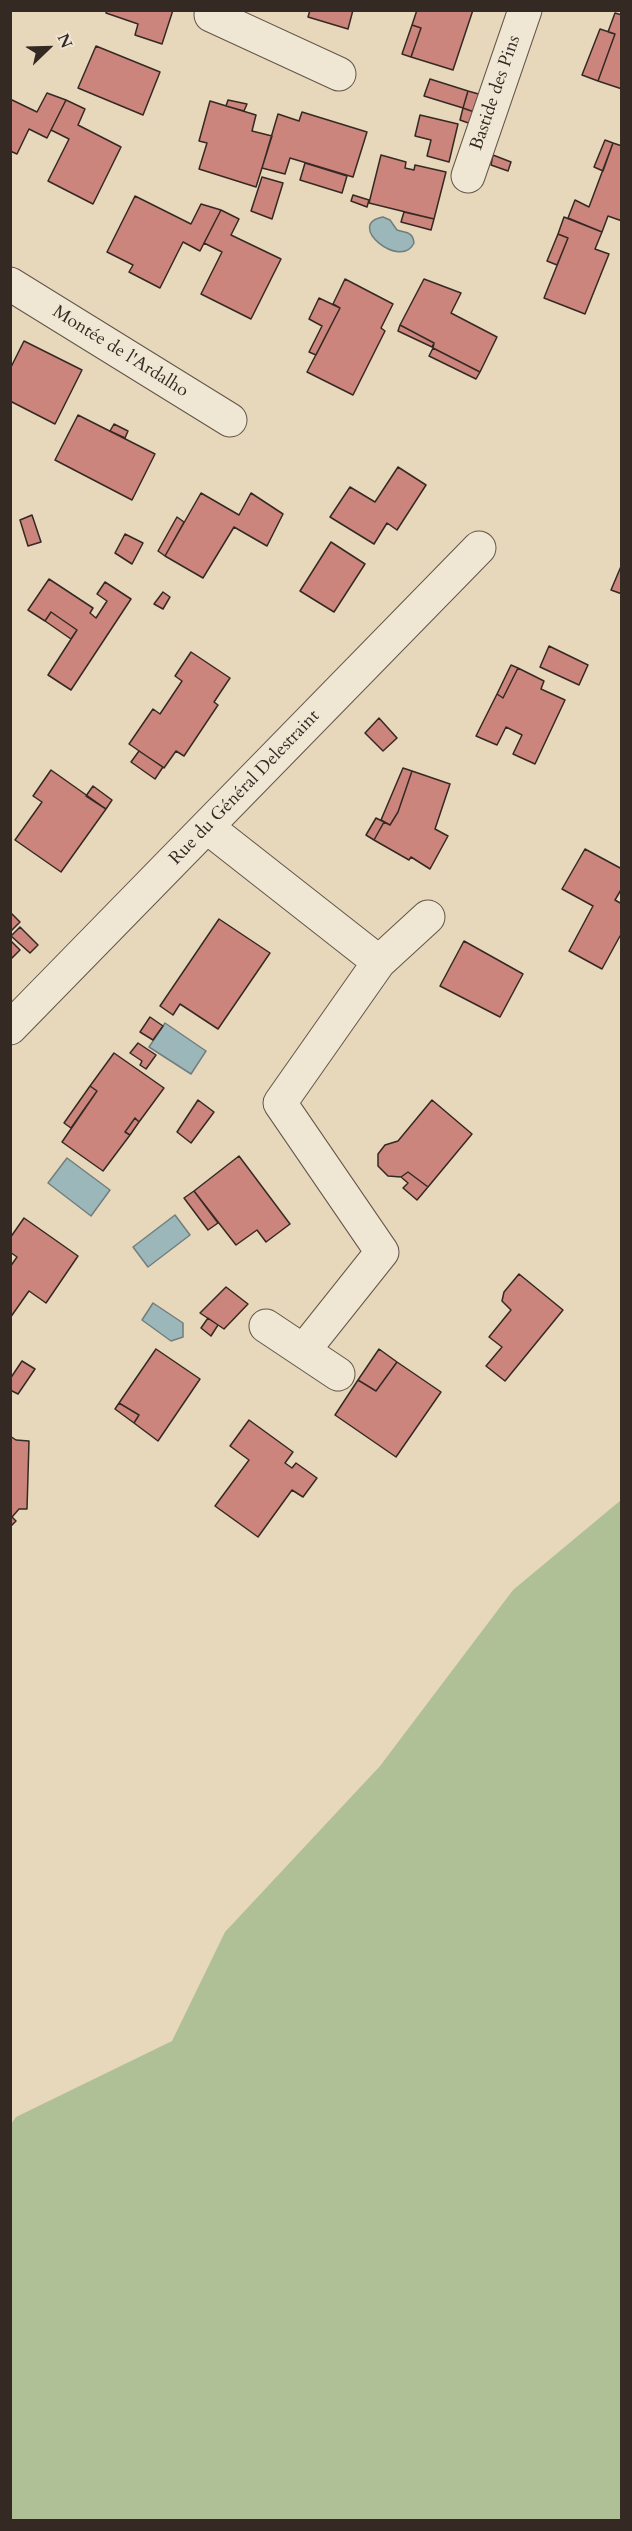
<!DOCTYPE html>
<html>
<head>
<meta charset="utf-8">
<style>
	body { margin:0 }
	#map { position:relative; width:632px; height:2531px; overflow:hidden; background:#e7d8bb; font-family:Cardo,serif }
	canvas { display:block }
	.frame { position:absolute; inset:0; border:12px solid #352923; pointer-events:none }
	.north { position:absolute; left:18px; top:18px; width:60px; height:60px; -webkit-text-stroke:4px #efe6d3; paint-order:stroke; rotate:67deg; font-size:16px; font-weight:700; line-height:24px; text-align:center; color:#352923 }
	.north::after { content:''; display:block; margin:auto; width:21px; height:27px; background:#352923; clip-path:polygon(50% 0,100% 100%,50% 72%,0 100%) }
</style>
</head>
<body>
<div id="map">
<canvas width="632" height="2531"></canvas>
<div class="frame"></div>
<div class="north">N</div>
</div>
<script>
const context = document.querySelector('canvas').getContext('2d');
context.lineJoin = 'round';
function fillPath(path, color) {
  context.fillStyle = color;
  context.fill(path, 'evenodd');
}
function stroke(path, color, width, dash) {
  context.strokeStyle = color;
  context.lineWidth = width;
  context.lineCap = dash ? 'butt' : 'round';
  context.setLineDash(dash || []);
  context.stroke(path);
}
function drawText(font, color, halo, rows, align = 'center') {
  context.font = font + ' Cardo,serif';
  context.lineWidth = 6;
  context.setLineDash([]);
  context.textBaseline = 'middle';
  context.strokeStyle = halo;
  context.fillStyle = color;
  for (const [text, x, y, turn = 0] of rows) {
    context.save();
    context.translate(x, y);
    context.rotate((+turn || 0) * Math.PI / 180);
    context.textAlign = isNaN(turn) ? turn : align;
    if (halo) context.strokeText(text, 0, 0);
    context.fillText(text, 0, 0);
    context.restore();
  }
}
fillPath(new Path2D(`
	M621 1500V2520H11V2124L16 2117 172 2041 225 1932 380 1766 513 1590Z`), '#afc096');
const water = new Path2D(`
	M383 217 390 220 397 230C405 233 413 231 414 243 401 271 344 224 383 217Z
	M165 1023 206 1051 191 1074 149 1047Z
	M67 1158 110 1190 91 1216 48 1183Z
	M175 1215 190 1235 148 1267 133 1247Z
	M153 1303 183 1323V1337L171 1341 142 1320Z`);
fillPath(water, '#9bb7ba');
stroke(water, '#727e7e', 1.5);
const building = new Path2D(`
	M107 10H173L162 44 135 35 138 24 106 13Z
	M310 10H353L348 29 308 17Z
	M417 10H473L453 70 411 57 421 28 412 25Z
	M615 13 622 15V89L598 81 615 34 608 32Z
	M412 25 421 28 411 57 402 54Z
	M600 29 615 34 598 81 582 75Z
	M96 46 160 72 143 115 78 88Z
	M430 79 468 91 463 108 424 96Z
	M468 91 482 95 477 113 463 108Z
	M47 93 66 100 47 138 29 129 17 154 10 151V99L37 112Z
	M66 100 85 109 78 125 121 147 93 204 48 181 69 139 51 130Z
	M228 100 247 104 244 111 226 106Z
	M210 101 256 115 252 131 272 136 256 187 199 169 207 143 199 141Z
	M463 108 477 113 474 125 460 120Z
	M302 112 367 132 353 177 290 158 285 174 262 168 278 114 299 121Z
	M420 115 458 124 449 162 427 156 431 140 415 136Z
	M605 140 613 143 603 171 594 167Z
	M613 143 622 146V221L608 216 602 232 568 218 575 200 589 207Z
	M381 155 406 162 405 168 414 170 415 165 446 172 434 219 369 203Z
	M493 155 511 162 508 171 491 165Z
	M305 163 347 176 342 193 300 180Z
	M262 177 283 183 272 219 251 211Z
	M353 195 369 200 367 207 351 201Z
	M135 196 191 224 201 204 221 210 200 251 183 242 160 288 129 272 133 265 107 252Z
	M221 210 239 219 231 235 281 259 251 319 201 294 222 252 204 243Z
	M404 212 434 219 431 230 401 222Z
	M564 217 602 232 595 249 609 254 585 314 544 298 568 238 558 234Z
	M558 234 568 238 557 265 547 261Z
	M345 279 393 304 381 328 385 331 353 395 307 372 340 308 333 304Z
	M424 279 461 293 451 313 497 337 480 372 433 348 434 343 400 325Z
	M319 298 340 308 316 355 309 352 322 326 309 319Z
	M400 325 434 343 432 347 398 331Z
	M24 341 82 370 55 424 10 401V369Z
	M433 348 480 372 476 379 429 356Z
	M78 415 155 454 132 500 55 460Z
	M114 424 128 431 125 438 110 431Z
	M398 467 426 485 397 530 387 523 374 544 330 517 350 487 375 502Z
	M201 493 239 515 251 493 283 514 267 546 234 527 203 578 165 556Z
	M32 515 41 542 28 546 20 520Z
	M177 517 184 522 165 556 158 551Z
	M125 534 143 543 132 564 115 553Z
	M331 542 365 564 334 612 300 591Z
	M622 564V594L611 590Z
	M49 579 93 608 90 613 96 618 107 601 97 594 105 582 131 599 71 690 48 675 77 630 51 612 45 621 28 610Z
	M163 592 170 597 163 609 154 604Z
	M51 612 77 630 71 639 45 621Z
	M549 646 588 665 579 685 540 667Z
	M191 652 230 678 214 702 218 705 184 756 176 751 164 768 129 744 153 709 160 714 182 681 175 676Z
	M511 665 518 668 503 698 497 694Z
	M518 668 544 681 541 689 565 700 535 764 513 754 522 735 506 727 497 745 476 736 497 694 503 698Z
	M379 718 397 738 383 751 365 733Z
	M139 751 163 767 155 779 131 762Z
	M403 768 412 771 398 812 390 825 381 820Z
	M51 770 106 809 61 872 15 840 42 802 33 796Z
	M412 771 450 784 435 829 448 836 430 869 411 857 409 860 374 840 384 822 390 825 398 812Z
	M93 786 112 800 106 809 86 796Z
	M376 818 384 822 374 840 366 835Z
	M585 849 622 869V888L615 900 622 904V937L620 936 602 969 569 951 593 906 562 889Z
	M10 912 20 922 10 932Z
	M219 919 270 953 218 1029 180 1004 173 1015 160 1006Z
	M20 927 38 945 30 953 11 936Z
	M10 940 20 950 10 960Z
	M464 941 523 974 500 1017 440 986Z
	M150 1017 163 1026 153 1040 140 1032Z
	M138 1043 156 1055 146 1069 140 1065 142 1061 130 1053Z
	M114 1053 164 1088 139 1122 135 1118 125 1132 130 1135 103 1171 62 1142 97 1091 90 1086Z
	M90 1086 97 1091 71 1128 64 1123Z
	M198 1100 214 1112 191 1143 177 1132Z
	M432 1100 472 1134 428 1187 408 1172 401 1177 388 1176 378 1166V1154L385 1145 398 1141Z
	M135 1118 139 1122 130 1135 125 1132Z
	M239 1156 290 1224 266 1242 257 1230 236 1245 194 1191Z
	M408 1172 428 1187 417 1200 403 1188 408 1183 401 1177Z
	M194 1191 218 1223 208 1230 184 1198Z
	M24 1218 78 1256 46 1303 29 1291 10 1318V1267L17 1257 10 1252V1238Z
	M519 1274 563 1310 505 1381 486 1366 502 1347 489 1337 511 1310 502 1301 504 1292Z
	M226 1287 248 1304 224 1329 200 1313Z
	M208 1318 218 1325 211 1336 201 1328Z
	M156 1349 200 1379 158 1441 134 1423 139 1415 119 1403Z
	M379 1349 397 1362 376 1391 358 1380Z
	M22 1361 35 1369 18 1394 10 1390V1379Z
	M397 1362 441 1392 396 1457 335 1415 358 1380 376 1391Z
	M119 1403 139 1415 134 1423 115 1409Z
	M249 1420 293 1452 285 1463 292 1468 296 1463 317 1478 303 1497 292 1490 258 1537 215 1506 249 1460 230 1446Z
	M10 1436 16 1440 29 1441 27 1509H19L12 1517 16 1521 10 1527Z`);
fillPath(building, '#cc857d');
stroke(building, '#352923', 1.5);
const minor = new Path2D(`
	M212 10 211 15 339 74
	M468 176 525 10
	M10 284 230 420
	M207 827 379 962 280 1103 382 1252 304 1350
	M379 962 428 917
	M10 1028 479 548
	M266 1326 338 1374`);
stroke(minor, '#625549', 35);
stroke(minor, '#efe6d3', 33);
drawText('18px', '#352923', '#efe6d3', [
	["Bastide des Pins",496,93,-71],
	["Montée de l'Ardalho",120,352,32],
	["Rue du Général Delestraint",245,788,-46]
]);
</script>
</body>
</html>
